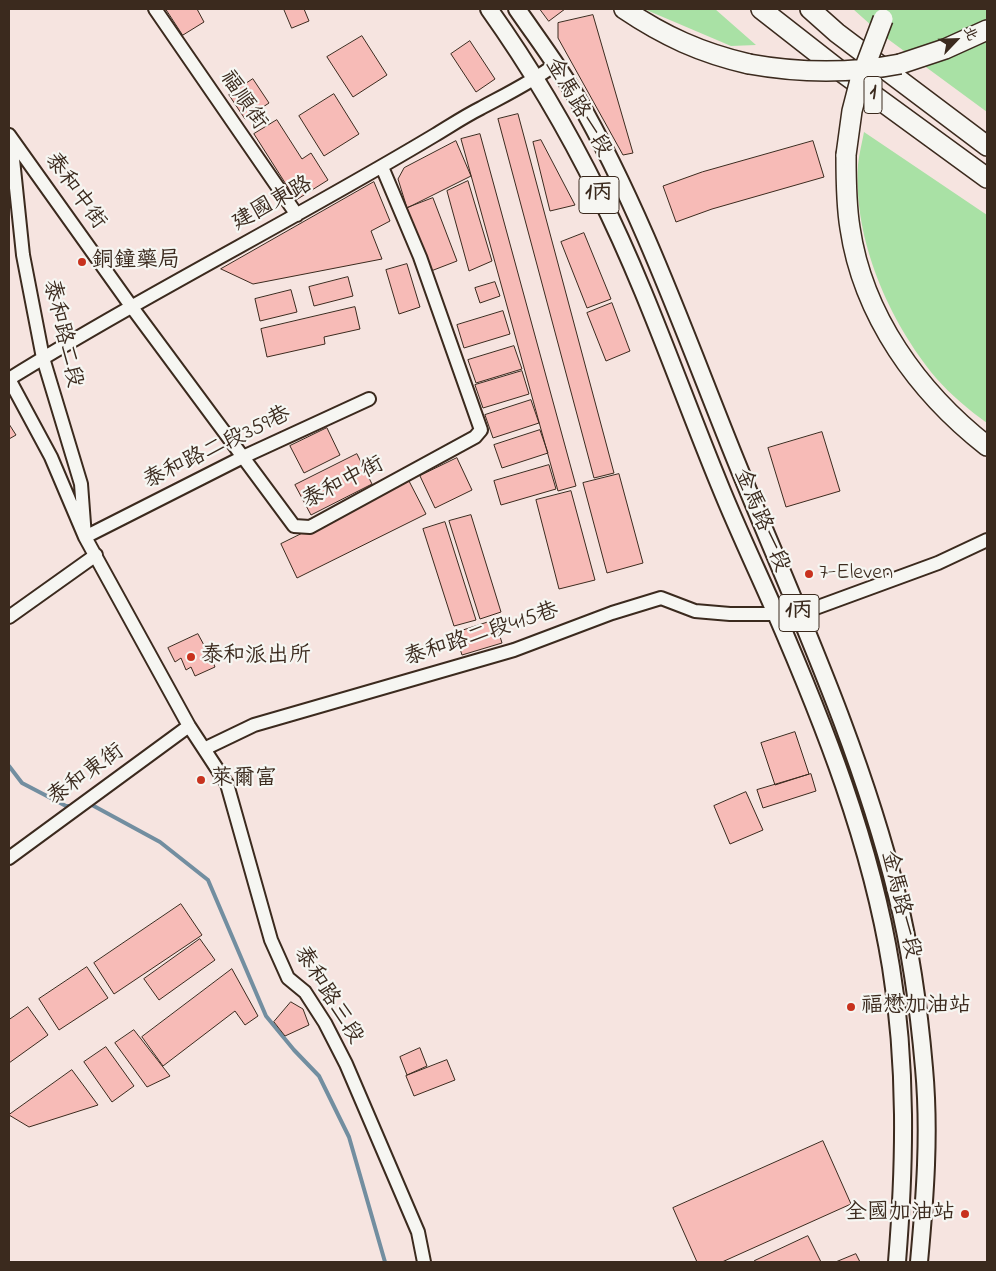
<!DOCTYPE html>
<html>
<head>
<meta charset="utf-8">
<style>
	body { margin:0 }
	#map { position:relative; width:996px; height:1271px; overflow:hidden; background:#f6e4e0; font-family:"Indie Flower","LXGW WenKai TC",sans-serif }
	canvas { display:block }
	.frame { position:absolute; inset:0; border:10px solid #3b2a1e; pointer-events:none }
	.north { position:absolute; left:931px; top:15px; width:50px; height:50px; -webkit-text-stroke:4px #f6f6f2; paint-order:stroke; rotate:66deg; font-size:14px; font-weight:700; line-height:20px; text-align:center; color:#3b2a1e }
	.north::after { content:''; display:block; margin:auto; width:18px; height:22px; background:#3b2a1e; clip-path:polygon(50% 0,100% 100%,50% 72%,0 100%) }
</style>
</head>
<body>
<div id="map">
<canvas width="996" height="1271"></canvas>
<div class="frame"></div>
<div class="north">北</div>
</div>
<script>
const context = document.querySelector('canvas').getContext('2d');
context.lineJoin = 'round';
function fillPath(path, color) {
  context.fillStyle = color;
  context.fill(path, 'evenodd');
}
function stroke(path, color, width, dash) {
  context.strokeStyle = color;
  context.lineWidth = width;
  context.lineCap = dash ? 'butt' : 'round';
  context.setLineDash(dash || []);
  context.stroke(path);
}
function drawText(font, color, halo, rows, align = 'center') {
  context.font = font + ' "Indie Flower","LXGW WenKai TC",sans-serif';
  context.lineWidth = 4.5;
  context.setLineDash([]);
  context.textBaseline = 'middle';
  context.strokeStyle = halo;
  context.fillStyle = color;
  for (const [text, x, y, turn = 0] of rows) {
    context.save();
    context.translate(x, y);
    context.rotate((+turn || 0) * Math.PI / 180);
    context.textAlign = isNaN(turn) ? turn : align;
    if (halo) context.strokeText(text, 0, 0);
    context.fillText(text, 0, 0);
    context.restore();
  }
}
fillPath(new Path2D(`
	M644 9H715L756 45 731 46Z
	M853 9H987V112L881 34Z
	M864 132 987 215V423C969 410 951 395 936 378 889 321 853 240 858 165 859 154 862 143 864 132Z`), '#a9e1a5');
stroke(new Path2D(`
	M9 766 22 783 66 806H75
	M87 805H92L160 842 208 880 266 1016 294 1050 319 1076 349 1137 385 1262`), '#728ea0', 4);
const building = new Path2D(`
	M166 9H197L204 22 183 35Z
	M284 9H304L309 21 292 28Z
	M540 9H565L549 21Z
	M593 15 633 153 623 155 558 38V23Z
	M362 36 387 75 353 97 327 57Z
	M470 41 495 79 476 92 451 54Z
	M253 79 269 103 245 119 229 95Z
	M334 94 359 134 324 156 299 116Z
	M518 114 614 473 594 478 498 119Z
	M277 120 302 159 311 153 328 180 296 200 254 134Z
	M480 134 576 486 558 491 461 139Z
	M541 140 575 205 550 211 533 142Z
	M456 141 471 176 407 208 398 179 404 168Z
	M813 141 824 177 712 209 676 222 663 186 702 172Z
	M468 181 492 261 469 271 447 191Z
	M374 182 390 221 371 231 382 259 253 284 221 269Z
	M433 198 457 261 431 271 407 208Z
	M584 233 611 299 587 308 561 242Z
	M407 264 420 307 399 314 386 270Z
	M348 277 353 296 314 306 309 287Z
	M495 282 500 296 480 303 475 288Z
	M291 290 297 312 260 321 255 299Z
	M612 303 630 351 606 361 587 313Z
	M355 307 360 329 324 337 325 344 267 357 261 329Z
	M503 311 510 334 464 348 457 325Z
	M514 346 522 369 476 383 468 360Z
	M522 371 529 394 483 408 475 385Z
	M531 400 539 423 493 438 485 415Z
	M9 424 16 435 9 439Z
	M327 428 340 455 304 473 290 446Z
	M540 430 548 453 502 468 494 445Z
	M822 432 840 491 786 507 768 448Z
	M357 454 372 484 311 515 295 485Z
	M457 458 472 490 435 508 420 476Z
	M549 465 556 489 501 505 494 481Z
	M619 474 643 563 607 573 583 483Z
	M409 481 426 514 297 578 281 544Z
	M571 491 595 580 559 589 536 500Z
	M471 515 501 612 480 619 449 521Z
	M445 522 476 620 454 626 423 529Z
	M495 620 502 643 462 655 455 633Z
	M198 634 205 647 209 645 213 654 210 655 215 667 195 676 191 667 186 670 181 658 175 662 168 648Z
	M795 732 809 774 775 785 761 743Z
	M811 774 816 791 763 808 757 790Z
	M746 792 763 830 730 844 714 806Z
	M181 904 202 935 114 994 94 963Z
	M200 939 215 960 159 1000 144 979Z
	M87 967 108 998 59 1030 39 999Z
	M232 969 258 1016 245 1025 235 1011 163 1066 142 1037Z
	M291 1002 303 1009 309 1025 285 1036 274 1022Z
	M28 1007 48 1035 9 1063V1020Z
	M134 1030 170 1076 147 1087 115 1043Z
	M106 1047 134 1086 112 1102 84 1062Z
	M420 1048 427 1066 407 1075 400 1057Z
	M447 1060 455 1080 414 1096 406 1076Z
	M72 1070 98 1105 29 1127 9 1115Z
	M823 1141 851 1204 722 1262H697L673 1208Z
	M808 1236 821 1262H753L754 1261Z
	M856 1254 860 1262H836Z`);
fillPath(building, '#f7bbb7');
stroke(building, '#3b2a1e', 1);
const minor = new Path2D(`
	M155 9 297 215
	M9 135 131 306 294 526 310 527 475 437 481 430 420 257 382 167
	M11 140 23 255 43 358 81 484 85 537 243 457 369 399
	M9 379 51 457 85 537 189 726 227 784 271 940 288 978 305 992 325 1023 346 1064 418 1232 424 1262
	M9 379C148 293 295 219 435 135 450 126 465 116 481 108 507 94 532 82 556 64
	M9 617 96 555
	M204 749 254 725 514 650 612 613 661 598 695 611 730 614H799L938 563 987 540
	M9 858 189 726`);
const major = new Path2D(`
	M489 9C531 68 567 129 599 194 646 288 680 389 720 486 737 528 756 568 774 609 824 724 871 843 891 967 907 1065 905 1164 897 1262
	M517 9C537 38 559 67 577 98 642 211 687 340 736 461 794 604 860 745 897 895 911 951 919 1010 924 1068 930 1133 925 1197 919 1262`);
const highway = new Path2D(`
	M624 9C664 36 701 53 749 64
	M761 9 839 70 987 178
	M810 9 837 33 987 146
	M900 64 945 49 987 30
	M846 155C846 179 846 204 850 228 863 316 918 392 987 446`);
stroke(minor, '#3b2a1e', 16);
stroke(major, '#3b2a1e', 20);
stroke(highway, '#3b2a1e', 22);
stroke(minor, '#f6f6f2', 12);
stroke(major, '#f6f6f2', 16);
stroke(highway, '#f6f6f2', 19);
const highwayBridge = new Path2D(`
	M749 64C799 73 849 74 900 64
	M846 155 852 111 860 80 883 19`);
stroke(highwayBridge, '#3b2a1e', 22, []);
stroke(highwayBridge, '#f6f6f2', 19);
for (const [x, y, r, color] of [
	[82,262,5,"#c8321e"],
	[809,574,5,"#c8321e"],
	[191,657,5,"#c8321e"],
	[201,780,5,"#c8321e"],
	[851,1007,5,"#c8321e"],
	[965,1214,5,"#c8321e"]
]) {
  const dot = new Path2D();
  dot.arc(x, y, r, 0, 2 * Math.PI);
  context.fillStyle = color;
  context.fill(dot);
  stroke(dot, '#f6f6f2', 2);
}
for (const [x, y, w] of [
	[873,95,18],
	[599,195,40],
	[799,613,40]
]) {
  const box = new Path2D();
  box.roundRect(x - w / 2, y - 18.5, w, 37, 4);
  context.fillStyle = '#f6f6f2';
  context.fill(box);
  stroke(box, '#3b2a1e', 1);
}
drawText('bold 21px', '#3b2a1e', null, [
	["1",873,95],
	["1丙",599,195],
	["1丙",799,613]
]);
drawText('22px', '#3b2a1e', '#f6f6f2', [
	["福順街",242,101,56],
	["金馬路一段",577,108,60],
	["泰和中街",74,192,54],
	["建國東路",273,205,-29],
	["泰和路二段",61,334,77],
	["泰和路二段359巷",218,449,-26],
	["泰和中街",344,484,-27],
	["金馬路一段",760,521,67],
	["泰和路二段415巷",482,636,-18],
	["泰和東街",87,776,-36],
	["金馬路一段",899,905,77],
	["泰和路三段",327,996,58]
]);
drawText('22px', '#3b2a1e', '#f6f6f2', [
	["銅鐘藥局",92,262],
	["7-Eleven",819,574],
	["泰和派出所",201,657],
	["萊爾富",211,780],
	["福懋加油站",861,1007],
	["全國加油站",955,1214,"right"]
], 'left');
</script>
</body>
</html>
